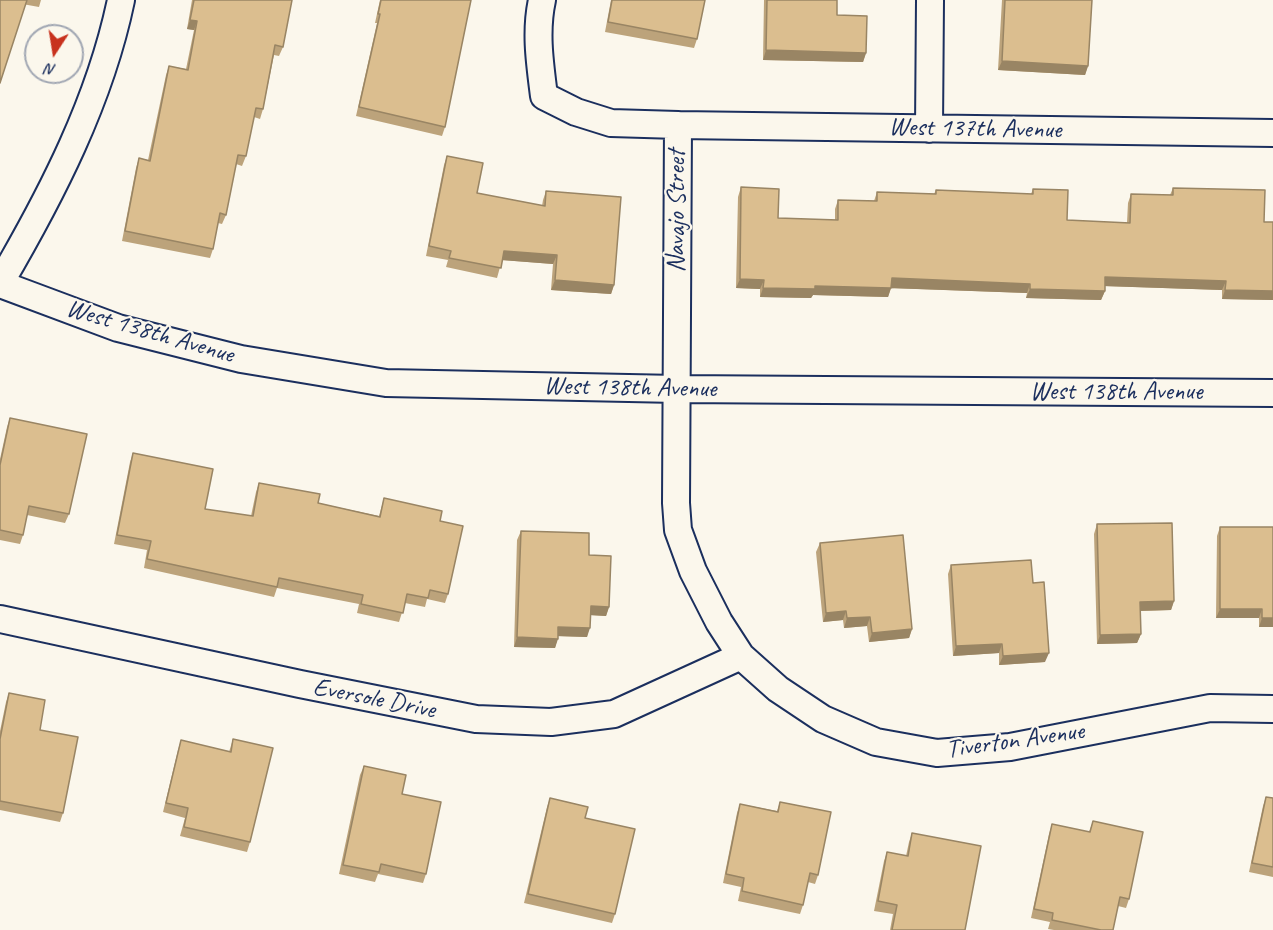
<!DOCTYPE html>
<html>
<head>
<meta charset="utf-8">
<style>
	body { margin:0 }
	#map { position:relative; width:1273px; height:930px; overflow:hidden; background:#fbf7ec; font-family:Caveat,sans-serif }
	canvas { display:block }
	.north { position:absolute; left:24px; top:24px; width:60px; height:60px; box-sizing:border-box; background:#fbf7ec; border:2px solid #a1a7b3; border-radius:50%; rotate:192deg; font-size:16px; font-weight:700; line-height:24px; text-align:center; color:#1b2f5e }
	.north::after { content:''; display:block; margin:auto; width:21px; height:27px; background:#c8321e; clip-path:polygon(50% 0,100% 100%,50% 72%,0 100%) }
</style>
</head>
<body>
<div id="map">
<canvas width="1273" height="930"></canvas>
<div class="north">N</div>
</div>
<script>
const context = document.querySelector('canvas').getContext('2d');
context.lineJoin = 'round';
function stroke(path, color, width, dash) {
  context.strokeStyle = color;
  context.lineWidth = width;
  context.lineCap = dash ? 'butt' : 'round';
  context.setLineDash(dash || []);
  context.stroke(path);
}
function fillPath(path, color) {
  context.fillStyle = color;
  context.fill(path, 'evenodd');
}
function drawText(font, color, halo, rows, align = 'center') {
  context.font = font + ' Caveat,sans-serif';
  context.lineWidth = 4.5;
  context.setLineDash([]);
  context.textBaseline = 'middle';
  context.strokeStyle = halo;
  context.fillStyle = color;
  for (const [text, x, y, turn = 0] of rows) {
    context.save();
    context.translate(x, y);
    context.rotate((+turn || 0) * Math.PI / 180);
    context.textAlign = isNaN(turn) ? turn : align;
    if (halo) context.strokeText(text, 0, 0);
    context.fillText(text, 0, 0);
    context.restore();
  }
}
const minor = new Path2D(`
	M542 0C535 32 540 64 544 96L576 112 611 123 678 125 676 503 678 530 693 571 719 622 741 656 778 689 823 719 876 742 937 753 1010 747 1210 708 1273 709
	M678 125 1273 133
	M929 129 930 0
	M0 283C52 194 100 101 121 0
	M0 284 118 328 241 359 386 383 677 389 1273 393
	M0 619 300 684 476 719 551 722 614 714 741 656`);
stroke(minor, '#1b2f5e', 30);
stroke(minor, '#fbf7ec', 26);
fillPath(new Path2D(`
	M0 0H41L39 7Z
	M192 0H292L283 47 279 56 274 55 263 109 260 119 254 117 246 156 242 166 236 164 226 215 222 224 218 223 213 249 210 258 122 241 136 168 139 158 148 160 166 75 169 66 186 69 194 30 187 29Z
	M380 0H471L445 127 442 136 356 116 377 23H375Z
	M611 0H705L697 39 694 48 605 32Z
	M764 0H837V15L866 53 863 62 763 60Z
	M1002 0H1092L1088 66 1085 75 998 70Z
	M447 156 477 193 542 206 543 200 546 191 614 285 611 294 551 290 553 264 502 260 497 278 446 267 448 260 426 256 444 165Z
	M741 187 778 218 835 220V209L838 200 874 201 877 192 934 194 936 190 1031 194 1033 189 1067 220 1127 223 1128 203 1131 194 1170 195 1173 188 1264 222H1273V300L1222 299V290L1105 286V291L1101 300 1026 298 1027 293 891 288 888 297 813 295 811 298 760 297V289L736 288 738 197Z
	M10 418 69 514 65 523 27 515 23 535 20 544 0 540V459L7 427Z
	M133 453 205 509 251 516 256 492 259 483 318 503 379 516 384 498 440 521 448 594 445 603 427 599 425 607 405 603 399 622 357 613 359 604 277 588 274 597 144 568 147 550 114 544 130 462Z
	M1097 524 1174 601 1171 610 1140 611 1141 634 1137 643 1097 644 1094 534Z
	M1220 527H1273V627H1259V618H1216L1217 536Z
	M521 531 589 555 609 607 606 616 591 615 587 637 558 636 555 648 514 647 517 540Z
	M820 543 912 629 909 638 869 642 867 626 844 628 843 620 823 622 816 552Z
	M951 565 1033 583 1045 662 999 665V653L953 656 948 574Z
	M9 693 63 813 60 822 0 810V731L6 702Z
	M233 739 250 842 247 852 180 836 185 818 163 812 178 750 181 740 229 752Z
	M364 766 402 794 426 874 423 883 378 874 375 882 339 874 360 775Z
	M1266 797 1273 798V877L1249 872 1263 806Z
	M550 798 585 818 615 914 612 923 524 903 547 807Z
	M780 802 818 875 815 884 808 882 803 905 800 914 738 901 741 887 723 883 737 813 740 804 777 811Z
	M1093 821 1129 899 1126 908 1118 906 1113 930H1054L1048 929 1050 922 1031 918 1049 834 1052 824 1089 832Z
	M912 833 965 930H890L893 914 874 911 884 861 887 852 906 856 909 842Z`), '#bca37b');
fillPath(new Path2D(`
	M190 20 197 21 194 30 187 29Z
	M766 50 866 53 863 62 763 60Z
	M1002 61 1088 66 1085 75 998 70Z
	M504 251 557 255 553 264 501 260Z
	M1105 277 1226 281 1222 290 1102 286Z
	M892 278 1030 284 1027 293 888 288Z
	M740 279 764 280 760 289 736 288Z
	M555 280 614 285 611 294 551 290Z
	M815 286 891 288 888 297 813 295 811 298 760 297 763 288Z
	M1030 289 1105 291 1101 300 1026 298Z
	M1225 290 1273 291V300L1222 299Z
	M1174 601 1171 610 1136 611 1140 602Z
	M591 606 609 607 606 616 588 615Z
	M1220 609H1262L1259 618H1216Z
	M846 611 843 620 823 622 826 613Z
	M870 617 867 626 844 628 847 618Z
	M1262 618H1273V627H1259Z
	M558 627 590 628 587 637 555 636Z
	M912 629 909 638 869 642 872 633Z
	M1141 634 1137 643 1097 644 1100 635Z
	M517 637 558 639 555 648 514 647Z
	M1002 644 999 653 953 656 956 646Z
	M1049 653 1045 662 999 665 1003 656Z`), '#998564');
const building = new Path2D(`
	M0 0H27L0 83Z
	M194 0H292L283 47 275 45 263 109 256 108 246 156 238 155 226 215 220 213 213 249 125 231 139 158 150 161 169 66 188 70 197 21 190 20Z
	M381 0H471L445 127 359 107 380 14H378Z
	M612 0H705L697 39 608 22Z
	M767 0H837V15L867 16 866 53 766 50Z
	M1005 0H1092L1088 66 1002 61Z
	M447 156 483 163 477 193 545 206 546 191 621 197 614 285 555 280 557 255 504 251 501 268 449 258 451 251 429 246Z
	M741 187 779 189 778 218 838 220V200L877 201V192L936 194V190L1033 194V189L1068 190 1067 220 1130 223 1131 194 1173 195V188L1265 190 1264 222H1273V291L1225 290 1226 281 1105 277V291L1030 289V284L892 278 891 288 815 286V289L763 288 764 280 740 279Z
	M10 418 87 434 69 514 29 506 23 535 0 530V465Z
	M133 453 213 469 205 509 253 516 259 483 320 494 318 503 380 517 384 498 442 511 440 521 463 526 448 594 430 590 428 598 407 594 403 613 361 604 363 595 279 578 277 587 147 559 151 541 117 535Z
	M1172 523 1174 601 1140 602 1141 634 1100 635 1097 524Z
	M1220 527H1273V618H1262V609H1220Z
	M521 531 589 533V555L611 556 609 607 591 606 590 628 558 627V639L517 637Z
	M903 535 912 629 872 633 870 617 847 618 846 611 826 613 820 543Z
	M1031 560 1033 583 1044 582 1049 653 1003 656 1002 644 956 646 951 565Z
	M9 693 45 700 40 730 78 737 63 813 0 801V739Z
	M233 739 273 748 250 842 184 827 188 808 166 803 181 740 231 752Z
	M364 766 406 775 402 794 441 802 426 874 381 864 379 872 343 865Z
	M1266 797 1273 798V867L1252 863Z
	M550 798 588 807 585 818 635 829 615 914 528 894Z
	M780 802 831 812 818 875 810 873 803 905 742 891 744 878 726 874 740 804 778 812Z
	M1093 821 1143 832 1129 899 1120 897 1113 930H1101L1052 920 1053 913 1034 909 1052 824 1090 832Z
	M912 833 981 846 965 930H892L897 905 878 901 887 852 908 856Z`);
fillPath(building, '#dbbe8f');
stroke(building, '#998564', 1.5);
drawText('26px', '#1b2f5e', '#fbf7ec', [
	["West 137th Avenue",975,129,1],
	["Navajo Street",677,211,-90],
	["West 138th Avenue",150,332,16],
	["West 138th Avenue",630,388,1],
	["West 138th Avenue",1116,392],
	["Eversole Drive",374,699,11],
	["Tiverton Avenue",1015,741,-8]
]);
</script>
</body>
</html>
